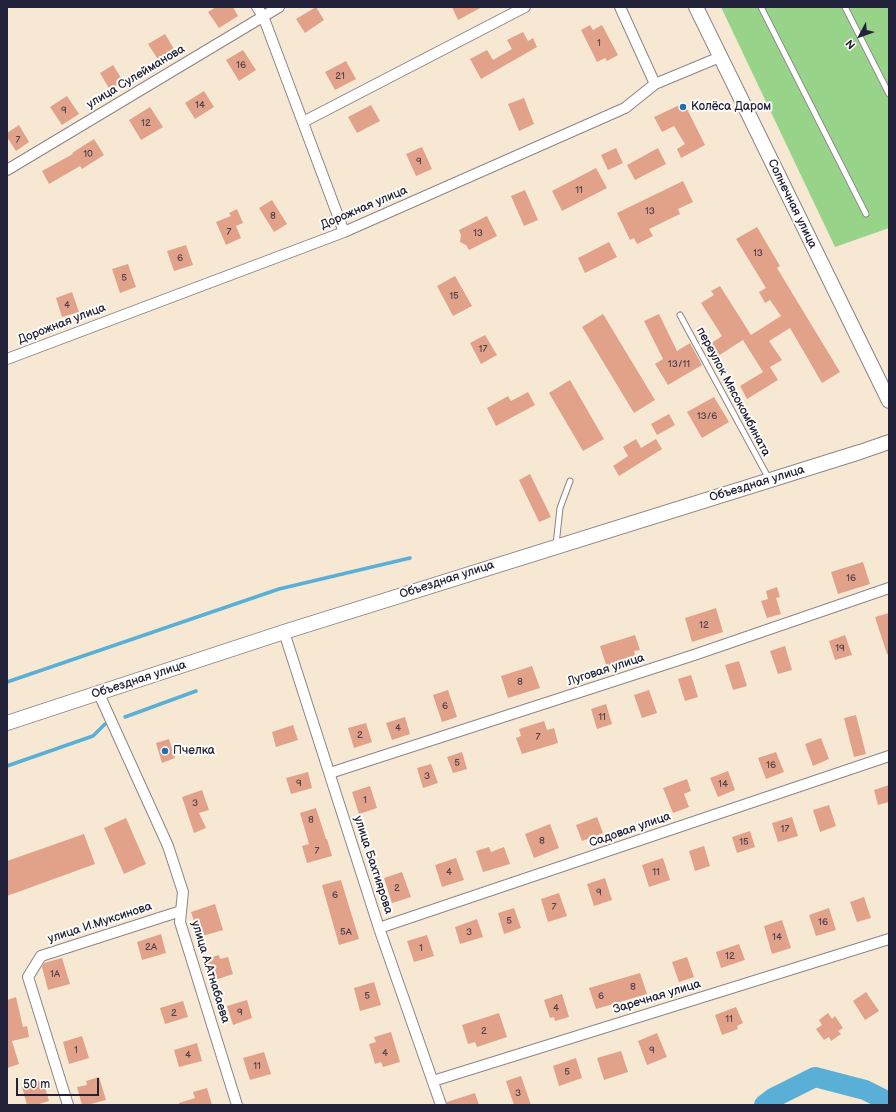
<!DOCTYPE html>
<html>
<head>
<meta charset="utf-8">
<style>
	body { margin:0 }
	#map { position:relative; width:896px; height:1112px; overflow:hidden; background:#f6e8d3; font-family:"Balsamiq Sans",sans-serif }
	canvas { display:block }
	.frame { position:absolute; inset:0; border:8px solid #22223b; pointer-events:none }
	.north { position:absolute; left:840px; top:16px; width:40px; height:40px; -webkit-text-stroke:3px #fdfcf7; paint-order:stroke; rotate:229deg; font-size:11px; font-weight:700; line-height:16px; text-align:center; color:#22223b }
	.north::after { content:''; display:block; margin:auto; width:14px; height:18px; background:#22223b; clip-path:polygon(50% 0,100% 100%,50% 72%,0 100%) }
	.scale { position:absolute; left:16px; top:1078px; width:83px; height:18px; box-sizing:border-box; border:2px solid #22223b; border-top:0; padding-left:5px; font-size:12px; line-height:14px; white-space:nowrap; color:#22223b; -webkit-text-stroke:3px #fdfcf7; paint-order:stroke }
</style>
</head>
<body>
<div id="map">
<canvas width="896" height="1112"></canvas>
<div class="frame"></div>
<div class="north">N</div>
<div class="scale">50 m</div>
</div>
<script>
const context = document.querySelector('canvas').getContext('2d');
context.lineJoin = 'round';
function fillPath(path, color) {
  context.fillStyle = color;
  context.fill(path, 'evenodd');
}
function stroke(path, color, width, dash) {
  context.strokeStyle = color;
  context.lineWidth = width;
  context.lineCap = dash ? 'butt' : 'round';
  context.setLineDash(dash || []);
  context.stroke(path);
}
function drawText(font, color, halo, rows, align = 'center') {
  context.font = font + ' "Balsamiq Sans",sans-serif';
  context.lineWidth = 4;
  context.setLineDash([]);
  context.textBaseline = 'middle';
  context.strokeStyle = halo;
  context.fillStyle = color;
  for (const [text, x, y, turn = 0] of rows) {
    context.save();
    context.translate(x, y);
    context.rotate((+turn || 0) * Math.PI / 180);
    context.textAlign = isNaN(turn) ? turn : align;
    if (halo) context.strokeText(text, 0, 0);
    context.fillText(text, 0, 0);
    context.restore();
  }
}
fillPath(new Path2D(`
	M721 7H889V228L835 247Z`), '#97d388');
stroke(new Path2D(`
	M7 682 279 589 410 558
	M125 717 196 691
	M7 766 93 736 105 724`), '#59afd6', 3.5);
stroke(new Path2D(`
	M764 1105 773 1098 815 1077 865 1090 889 1102`), '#59afd6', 20);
fillPath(new Path2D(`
	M216 7H233L238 16 219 28 208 12Z
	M316 7 324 20 305 33 296 19Z
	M452 7H482L458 20Z
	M590 25 593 30 602 25 618 55 607 61 605 58 597 62 581 30Z
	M523 32 528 41 533 38 537 47 481 79 470 59 487 50 493 60 512 49 507 40Z
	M165 34 177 54 161 64 148 44Z
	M243 50 256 70 239 81 226 60Z
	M346 61 356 79 335 90 325 72Z
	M113 65 123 81 110 90 100 73Z
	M204 91 214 107 195 119 185 103Z
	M67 96 79 114 62 125 50 107Z
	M524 98 534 124 519 131 508 104Z
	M684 103 705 145 681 158 677 149 685 144 674 126 662 132 654 117Z
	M371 105 380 121 357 133 348 117Z
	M150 107 163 127 141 140 129 120Z
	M19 125 29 142 16 151 7 137V133Z
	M94 139 104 155 82 169 80 166 49 184 42 171 73 154 72 153Z
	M422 147 432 169 416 176 406 154Z
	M616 148 623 163 608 170 601 155Z
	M658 148 666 164 635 180 627 165Z
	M596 168 607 188 562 211 552 191Z
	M683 181 693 202 678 209 680 214 649 229 653 236 637 244 634 238 630 240 617 213Z
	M525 190 538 220 524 226 511 196Z
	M272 200 287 224 274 232 259 208Z
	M237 209 243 223 236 226 241 238 226 245 216 222 231 216 229 213Z
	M487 216 497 236 469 250 466 245 460 242 461 235 459 230Z
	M757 227 780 266 777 268 840 372 822 383 790 328 769 341 782 360 770 367 778 380 747 399 740 386 763 372 743 340 718 356 710 344 722 336 701 303 714 295 711 291 720 286 751 335 781 316 770 300 765 303 759 292 766 288 736 239Z
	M609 242 617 257 585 273 578 258Z
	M186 245 193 265 174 271 167 251Z
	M128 264 136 287 120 293 112 269Z
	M455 276 472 306 453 316 437 286Z
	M72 292 79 312 62 317 56 298Z
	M603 314 655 400 634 413 582 327Z
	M659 314 677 351 690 343 702 365 668 385 655 364 663 359 644 321Z
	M485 335 497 355 481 364 470 343Z
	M570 380 604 439 583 451 549 393Z
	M528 392 535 405 496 426 487 408 508 396 511 401Z
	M714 397 729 422 702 438 687 412Z
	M669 414 675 425 657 435 651 424Z
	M636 439 641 448 656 439 662 449 619 476 613 466 628 456 623 447Z
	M530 474 551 517 539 522 519 480Z
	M863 562 870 584 838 594 831 572Z
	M777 587 780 597 776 598 781 614 767 618 761 601 768 599 766 591Z
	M716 608 723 632 692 642 685 618Z
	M889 613V654H887L875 617Z
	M635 635 640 650 634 651 636 659 607 668 600 646Z
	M845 635 852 655 835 660 829 641Z
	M785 646 792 670 778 674 770 651Z
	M739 661 747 686 733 690 725 665Z
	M532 666 540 688 508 698 501 676Z
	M691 675 698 697 685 701 678 679Z
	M448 690 457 717 442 722 433 695Z
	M649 690 657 713 642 718 634 695Z
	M606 704 612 724 597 729 591 709Z
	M856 715 866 754 854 757 844 718Z
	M405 717 410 734 392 740 386 723Z
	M544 721 547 730 554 728 558 743 522 754 516 738 521 736 519 729Z
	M366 723 372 742 354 748 348 728Z
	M293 725 298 740 276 747 272 732Z
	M821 738 829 759 813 766 805 744Z
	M169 739 175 758 162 763 156 743Z
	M462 752 467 769 453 773 447 757Z
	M776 752 784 772 766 779 758 758Z
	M431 764 438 783 423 788 417 768Z
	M728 771 735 790 718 797 710 778Z
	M308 772 312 788 291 794 286 778Z
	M687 779 691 791 684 794 689 807 673 813 663 788Z
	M889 785V802L878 805 874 790Z
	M370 786 377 808 359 814 352 792Z
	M202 790 209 810 199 813 206 828 194 833 182 797Z
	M829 805 836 826 820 832 813 810Z
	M316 808 326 839H327L332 856 307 863 302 846 309 844 300 813Z
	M597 817 603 833 582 841 576 825Z
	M792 817 798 836 778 842 772 823Z
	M126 818 146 864 124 874 104 828Z
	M550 824 559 848 534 858 525 834Z
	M750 831 755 847 737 853 732 837Z
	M84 834 95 864 7 896V861Z
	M704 846 710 866 695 871 689 851Z
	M489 847 491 852 504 847 510 864 483 872 476 851Z
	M456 858 464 880 442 887 435 865Z
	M663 858 670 880 649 887 642 865Z
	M402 872 411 897 392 903 384 878Z
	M605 878 612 900 594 906 587 884Z
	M341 880 359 939 339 945 322 885Z
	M559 893 567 916 548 922 541 899Z
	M864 897 871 918 857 922 850 902Z
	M215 904 223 930 199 937 191 912Z
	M514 908 521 928 504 934 498 913Z
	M829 908 836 930 816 936 809 915Z
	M477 919 483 937 460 944 455 927Z
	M782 920 791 948 772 954 764 926Z
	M161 934 166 953 142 960 137 942Z
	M427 935 434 956 414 962 407 941Z
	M739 944 745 960 721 968 716 952Z
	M219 955 220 959 228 957 233 974 215 980 214 975H211L206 959Z
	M687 957 694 977 679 982 672 962Z
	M62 958 70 984 48 990 42 967 44 963Z
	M640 973 647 994 596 1009 589 988Z
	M374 982 381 1005 360 1011 354 988Z
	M866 992 879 1011 865 1020 853 1001Z
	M562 994 569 1017 555 1021 554 1017 550 1018 544 1000Z
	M16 997 23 1027 27 1026 29 1037 12 1041 19 1064 7 1068V1000Z
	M247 1000 252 1018 233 1025 227 1006Z
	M183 1001 188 1017 165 1024 160 1008Z
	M736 1007 743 1023 737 1026 738 1029 722 1035 715 1015Z
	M499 1013 507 1037 477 1047 475 1042 468 1044 462 1025Z
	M828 1013 832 1019 835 1016 843 1028 838 1031 841 1034 831 1041 829 1037 824 1040 816 1029 822 1025 819 1020Z
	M391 1032 400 1062 383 1067 381 1062 375 1064 369 1044 376 1042 374 1037Z
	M657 1033 667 1057 647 1065 638 1041Z
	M82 1036 89 1058 69 1064 63 1042Z
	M197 1043 202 1061 179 1067 174 1050Z
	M621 1051 628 1072 604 1080 597 1058Z
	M264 1052 271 1074 250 1080 243 1058Z
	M576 1058 582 1078 559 1086 553 1066Z
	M521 1076 531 1105H514L506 1081Z
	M99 1077 106 1100 87 1105H82L77 1087 87 1085 86 1081Z
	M43 1080 49 1101 36 1105H27L22 1087Z
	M207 1088 212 1105H179V1103L195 1098 193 1092Z
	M475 1093 479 1105H447V1102Z`), '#e2a28a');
const service = new Path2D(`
	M761 7 866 214
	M845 7 889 94
	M680 315 769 479
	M556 545 560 508 570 481`);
const minor = new Path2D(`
	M257 7 263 16 344 232
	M620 7 655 84
	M303 122 525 7
	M7 170 279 7
	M7 359 344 232 625 108 655 84 720 57
	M284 632 379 928 441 1105
	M99 694 168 846 183 892 180 922 237 1105
	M330 773 694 655 889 588
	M379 928 889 756
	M433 1081 889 939
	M68 1105 28 977 41 956 181 911`);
const secondary = new Path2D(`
	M696 7 889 401
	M7 723 284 632 860 452 889 442`);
stroke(service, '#8c8587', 7);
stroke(minor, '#8c8587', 12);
stroke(secondary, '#8c8587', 16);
stroke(service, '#fff', 5);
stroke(minor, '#fff', 10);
stroke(secondary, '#fff', 14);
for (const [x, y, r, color] of [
	[683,107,4,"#1f6fb2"],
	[165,751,4,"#1f6fb2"]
]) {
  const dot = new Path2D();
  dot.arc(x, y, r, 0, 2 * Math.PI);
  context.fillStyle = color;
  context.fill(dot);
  stroke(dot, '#fdfcf7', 1.5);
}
drawText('10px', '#52424f', null, [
	["1",599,43],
	["16",241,65],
	["21",340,76],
	["14",200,105],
	["9",64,110],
	["12",146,123],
	["7",18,140],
	["10",88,154],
	["9",419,161],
	["11",579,190],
	["13",650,211],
	["8",273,216],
	["7",229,232],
	["13",478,233],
	["13",758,253],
	["6",180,258],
	["5",124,278],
	["15",454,296],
	["4",67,305],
	["17",483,349],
	["13/11",679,364],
	["13/6",707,416],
	["16",851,578],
	["12",704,625],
	["19",840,648],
	["8",520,682],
	["6",445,706],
	["11",602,717],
	["4",398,728],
	["2",360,735],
	["7",538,737],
	["5",457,763],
	["16",771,765],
	["3",427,776],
	["9",299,783],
	["14",723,784],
	["1",365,800],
	["3",195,803],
	["8",311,820],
	["17",785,829],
	["8",542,841],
	["15",744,842],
	["7",317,851],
	["4",449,872],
	["11",656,872],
	["2",397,888],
	["9",599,892],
	["6",335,895],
	["7",554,907],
	["5",509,921],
	["16",823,922],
	["5А",346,932],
	["3",469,932],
	["14",777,937],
	["2А",151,947],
	["1",421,948],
	["12",730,956],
	["1А",55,974],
	["8",633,987],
	["5",367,996],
	["6",601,996],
	["4",556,1008],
	["9",240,1012],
	["2",174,1013],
	["11",729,1019],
	["2",484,1031],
	["1",76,1050],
	["9",652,1050],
	["4",385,1053],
	["4",188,1055],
	["11",257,1066],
	["5",567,1072],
	["3",518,1093]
]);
drawText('12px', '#22223b', '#fdfcf7', [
	["улица Сулейманова",136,77,-31],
	["Солнечная улица",792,204,64],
	["Дорожная улица",364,208,-23],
	["Дорожная улица",62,324,-21],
	["переулок Мясокомбината",733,392,62],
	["Объездная улица",757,484,-17],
	["Объездная улица",447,580,-18],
	["Луговая улица",606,670,-18],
	["Объездная улица",139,680,-18],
	["Садовая улица",630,830,-19],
	["улица Бахтиярова",373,865,72],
	["улица И.Муксинова",100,923,-18],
	["улица А.Атнабаева",210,972,73],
	["Заречная улица",657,997,-17]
]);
drawText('12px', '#22223b', '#fdfcf7', [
	["Колёса Даром",691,107],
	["Пчелка",173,751]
], 'left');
</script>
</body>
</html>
